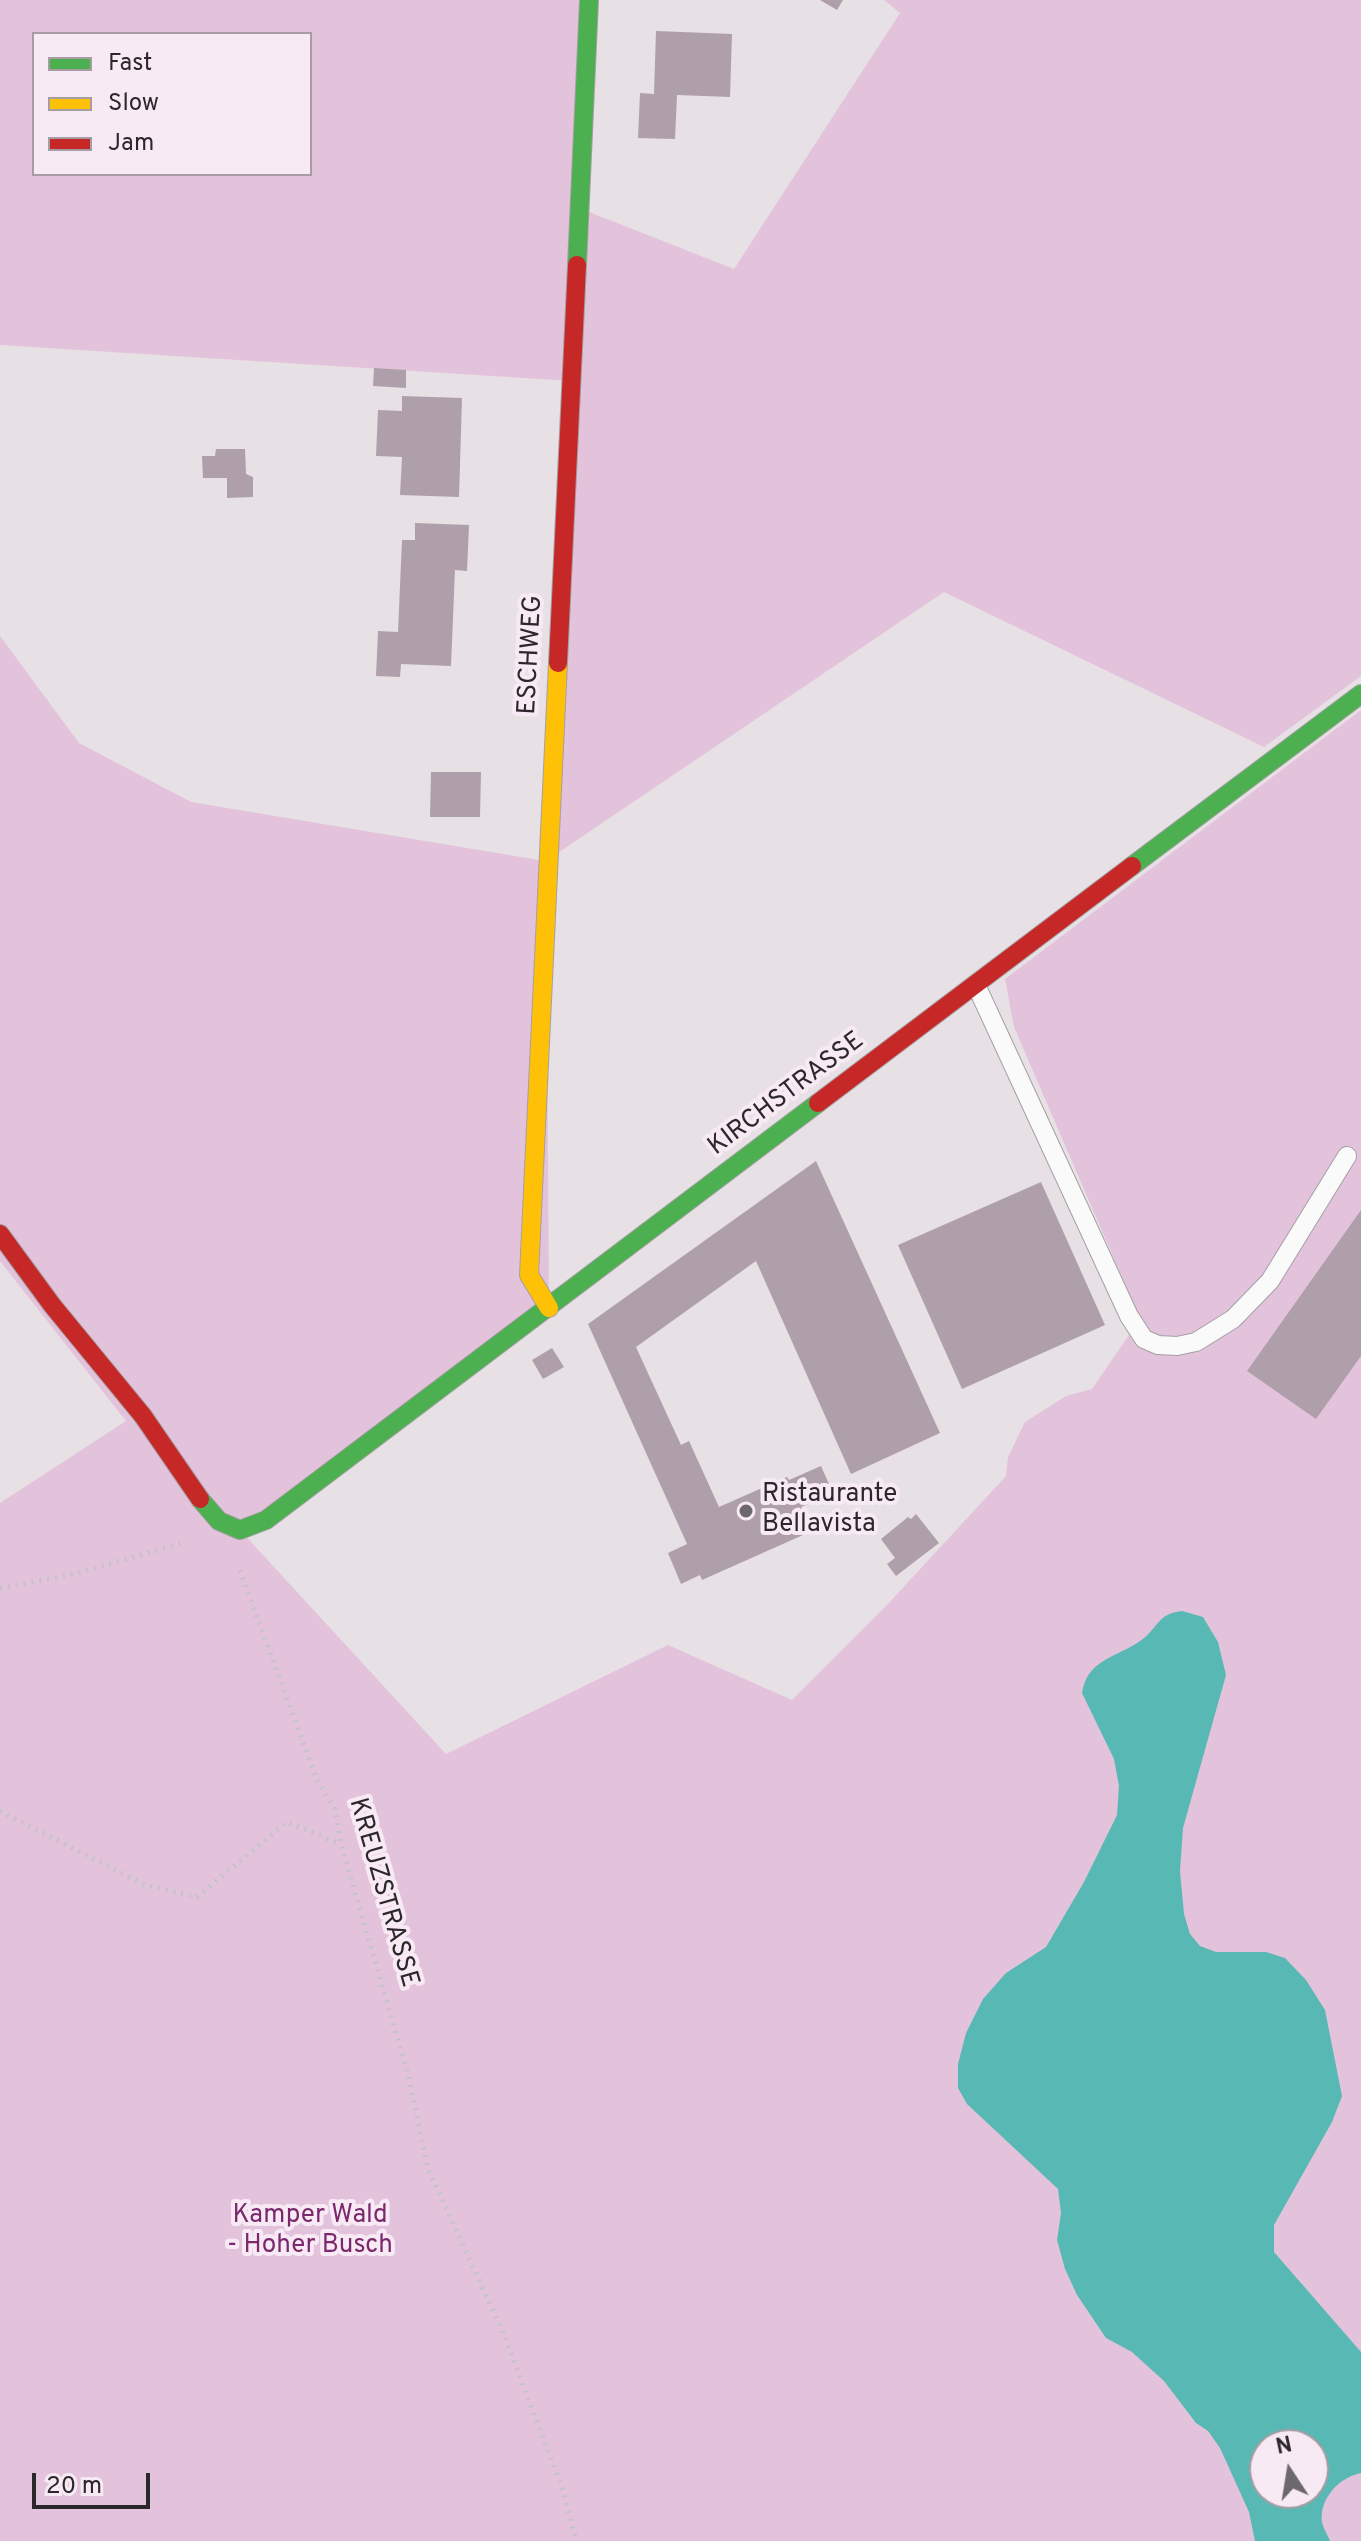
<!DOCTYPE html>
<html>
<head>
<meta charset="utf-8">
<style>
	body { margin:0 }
	#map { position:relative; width:1361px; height:2541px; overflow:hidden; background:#e7e0e5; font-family:Overpass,sans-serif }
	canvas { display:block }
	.legend { position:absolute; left:32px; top:32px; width:280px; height:144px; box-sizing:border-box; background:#f8eaf4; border:2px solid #a69ca3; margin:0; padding:10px 14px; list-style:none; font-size:24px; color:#2c272a }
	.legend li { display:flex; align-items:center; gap:16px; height:40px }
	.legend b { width:40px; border:2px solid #a69ca3 }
	.north { position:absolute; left:1249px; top:2429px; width:80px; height:80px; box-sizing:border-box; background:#f8eaf4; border:2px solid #a69ca3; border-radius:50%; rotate:348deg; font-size:22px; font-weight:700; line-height:32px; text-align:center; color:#2c272a }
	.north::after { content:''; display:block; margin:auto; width:28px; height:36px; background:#6d686b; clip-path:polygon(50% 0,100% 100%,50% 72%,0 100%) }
	.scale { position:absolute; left:32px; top:2473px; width:118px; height:36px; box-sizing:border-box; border:4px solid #2c272a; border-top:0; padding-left:10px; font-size:24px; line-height:28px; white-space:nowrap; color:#2c272a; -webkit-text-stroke:6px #f8eaf4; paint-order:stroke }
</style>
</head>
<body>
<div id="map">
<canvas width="1361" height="2541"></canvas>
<ul class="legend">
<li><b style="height:10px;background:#4caf50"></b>Fast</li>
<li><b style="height:10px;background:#ffc107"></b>Slow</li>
<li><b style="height:10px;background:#c62828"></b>Jam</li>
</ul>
<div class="north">N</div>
<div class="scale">20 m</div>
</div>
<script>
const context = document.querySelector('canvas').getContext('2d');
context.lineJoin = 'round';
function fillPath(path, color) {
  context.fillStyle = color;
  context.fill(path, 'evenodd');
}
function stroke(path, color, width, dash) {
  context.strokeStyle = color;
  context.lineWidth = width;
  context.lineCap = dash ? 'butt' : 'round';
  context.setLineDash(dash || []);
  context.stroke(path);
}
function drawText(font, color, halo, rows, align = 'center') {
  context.font = font + ' Overpass,sans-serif';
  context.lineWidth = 8;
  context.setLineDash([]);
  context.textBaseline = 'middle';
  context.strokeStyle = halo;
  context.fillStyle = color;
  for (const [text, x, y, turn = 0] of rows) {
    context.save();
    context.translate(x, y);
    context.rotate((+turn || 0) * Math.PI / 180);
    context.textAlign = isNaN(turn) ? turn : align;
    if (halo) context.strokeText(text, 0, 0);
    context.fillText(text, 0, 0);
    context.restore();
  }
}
fillPath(new Path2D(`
	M0 0H589L579 208 734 269 900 13 884 0H1361V676L1264 747 944 592 546 861 549 1308 240 1530 446 1754 668 1645 792 1700 887 1605 1006 1476 1008 1457 1025 1422 1066 1396 1092 1389 1140 1319 1014 1027 1005 979 1361 710V2541H0V1503L126 1421 0 1261V636L79 743 191 802 545 861 572 381 0 345ZM34 34H310V174H34ZM1265 2445H1313V2493H1265Z`), '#e3c3db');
fillPath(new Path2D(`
	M1182 1611 1203 1617 1218 1642 1226 1675 1183 1828 1180 1871 1184 1914 1190 1934 1200 1946 1216 1952H1266L1285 1958 1306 1980 1325 2010 1342 2096 1332 2122 1274 2225V2252L1361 2352V2473C1340 2477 1319 2498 1322 2522 1323 2528 1328 2535 1330 2541H1255L1249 2512 1220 2448 1208 2431 1196 2423 1164 2381 1132 2352 1106 2338 1077 2295 1065 2269 1057 2240 1061 2213 1058 2189 967 2104 958 2088V2064L966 2033 983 1999 1006 1973 1046 1947 1084 1882 1117 1815 1119 1786 1114 1759 1082 1693C1087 1661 1113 1658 1137 1643 1158 1631 1155 1614 1182 1611ZM1265 2445H1313V2493H1265Z`), '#58b9b4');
fillPath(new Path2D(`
	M820 0H843L837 10Z
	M656 31 732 34 730 97 677 95 675 139 638 138 640 93 654 94Z
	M374 368 406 370V388L373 386Z
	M402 396 462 398 459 497 400 495 402 457 376 456 378 410 402 411Z
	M216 449H245L246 474 253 477V497L227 498V478H203L202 456H215Z
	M415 523 469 525 467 571 455 570 451 666 401 664 400 677 376 676 378 631 398 632 402 540H415Z
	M431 772H481L480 817H430Z
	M816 1161 940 1433 851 1474 756 1261 636 1347 681 1445 689 1441 719 1507 787 1477 789 1480 821 1466 833 1493 801 1507 812 1531 702 1580 700 1575 681 1584 668 1553 687 1544 588 1324Z
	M1041 1182 1105 1325 962 1389 898 1245Z
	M1361 1210V1356L1316 1419 1247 1371Z
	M552 1348 564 1367 543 1379 532 1360Z
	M916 1514 939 1543 896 1576 887 1564 895 1558 881 1539 908 1517 911 1519Z`), '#af9fab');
const lane = new Path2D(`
	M976 985 1129 1316 1144 1339 1158 1345 1177 1346 1196 1342 1233 1319 1270 1281 1347 1156`);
const fast = new Path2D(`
	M577 265 589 0
	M1132 866 1361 694
	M200 1499 219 1521 240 1530 266 1520 818 1103`);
const slow = new Path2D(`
	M549 1308 529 1275 558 663`);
const jam = new Path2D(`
	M558 663 577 265
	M818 1103 1132 866
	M0 1234 52 1305 143 1416 200 1499`);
stroke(lane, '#a4a0a3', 20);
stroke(fast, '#a4a0a3', 20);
stroke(slow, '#a4a0a3', 20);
stroke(jam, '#a4a0a3', 20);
stroke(new Path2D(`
	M240 1570 316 1778 335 1809 341 1844 409 2078 428 2169 503 2332 563 2490 576 2541
	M0 1588 70 1575 183 1543
	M0 1811 145 1885 197 1897 287 1822 340 1844`), '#c5c3c4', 5, [2, 6]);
stroke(lane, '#fbfafb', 18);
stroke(fast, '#4caf50', 18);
stroke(slow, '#ffc107', 18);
stroke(jam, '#c62828', 18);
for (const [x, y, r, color] of [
	[746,1511,8,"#6d686b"]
]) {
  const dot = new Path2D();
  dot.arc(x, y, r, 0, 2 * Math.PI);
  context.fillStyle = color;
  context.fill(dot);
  stroke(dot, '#f8eaf4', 3);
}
drawText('26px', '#2c272a', '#f8eaf4', [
	["ESCHWEG",532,655,-87],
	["KIRCHSTRASSE",787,1095,-37],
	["KREUZSTRASSE",382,1893,74]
]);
drawText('26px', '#2c272a', '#f8eaf4', [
	["Ristaurante",762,1496],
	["Bellavista",762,1526]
], 'left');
drawText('26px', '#7b286c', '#f8eaf4', [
	["Kamper Wald",310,2217],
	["- Hoher Busch",310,2247]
]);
</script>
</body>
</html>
